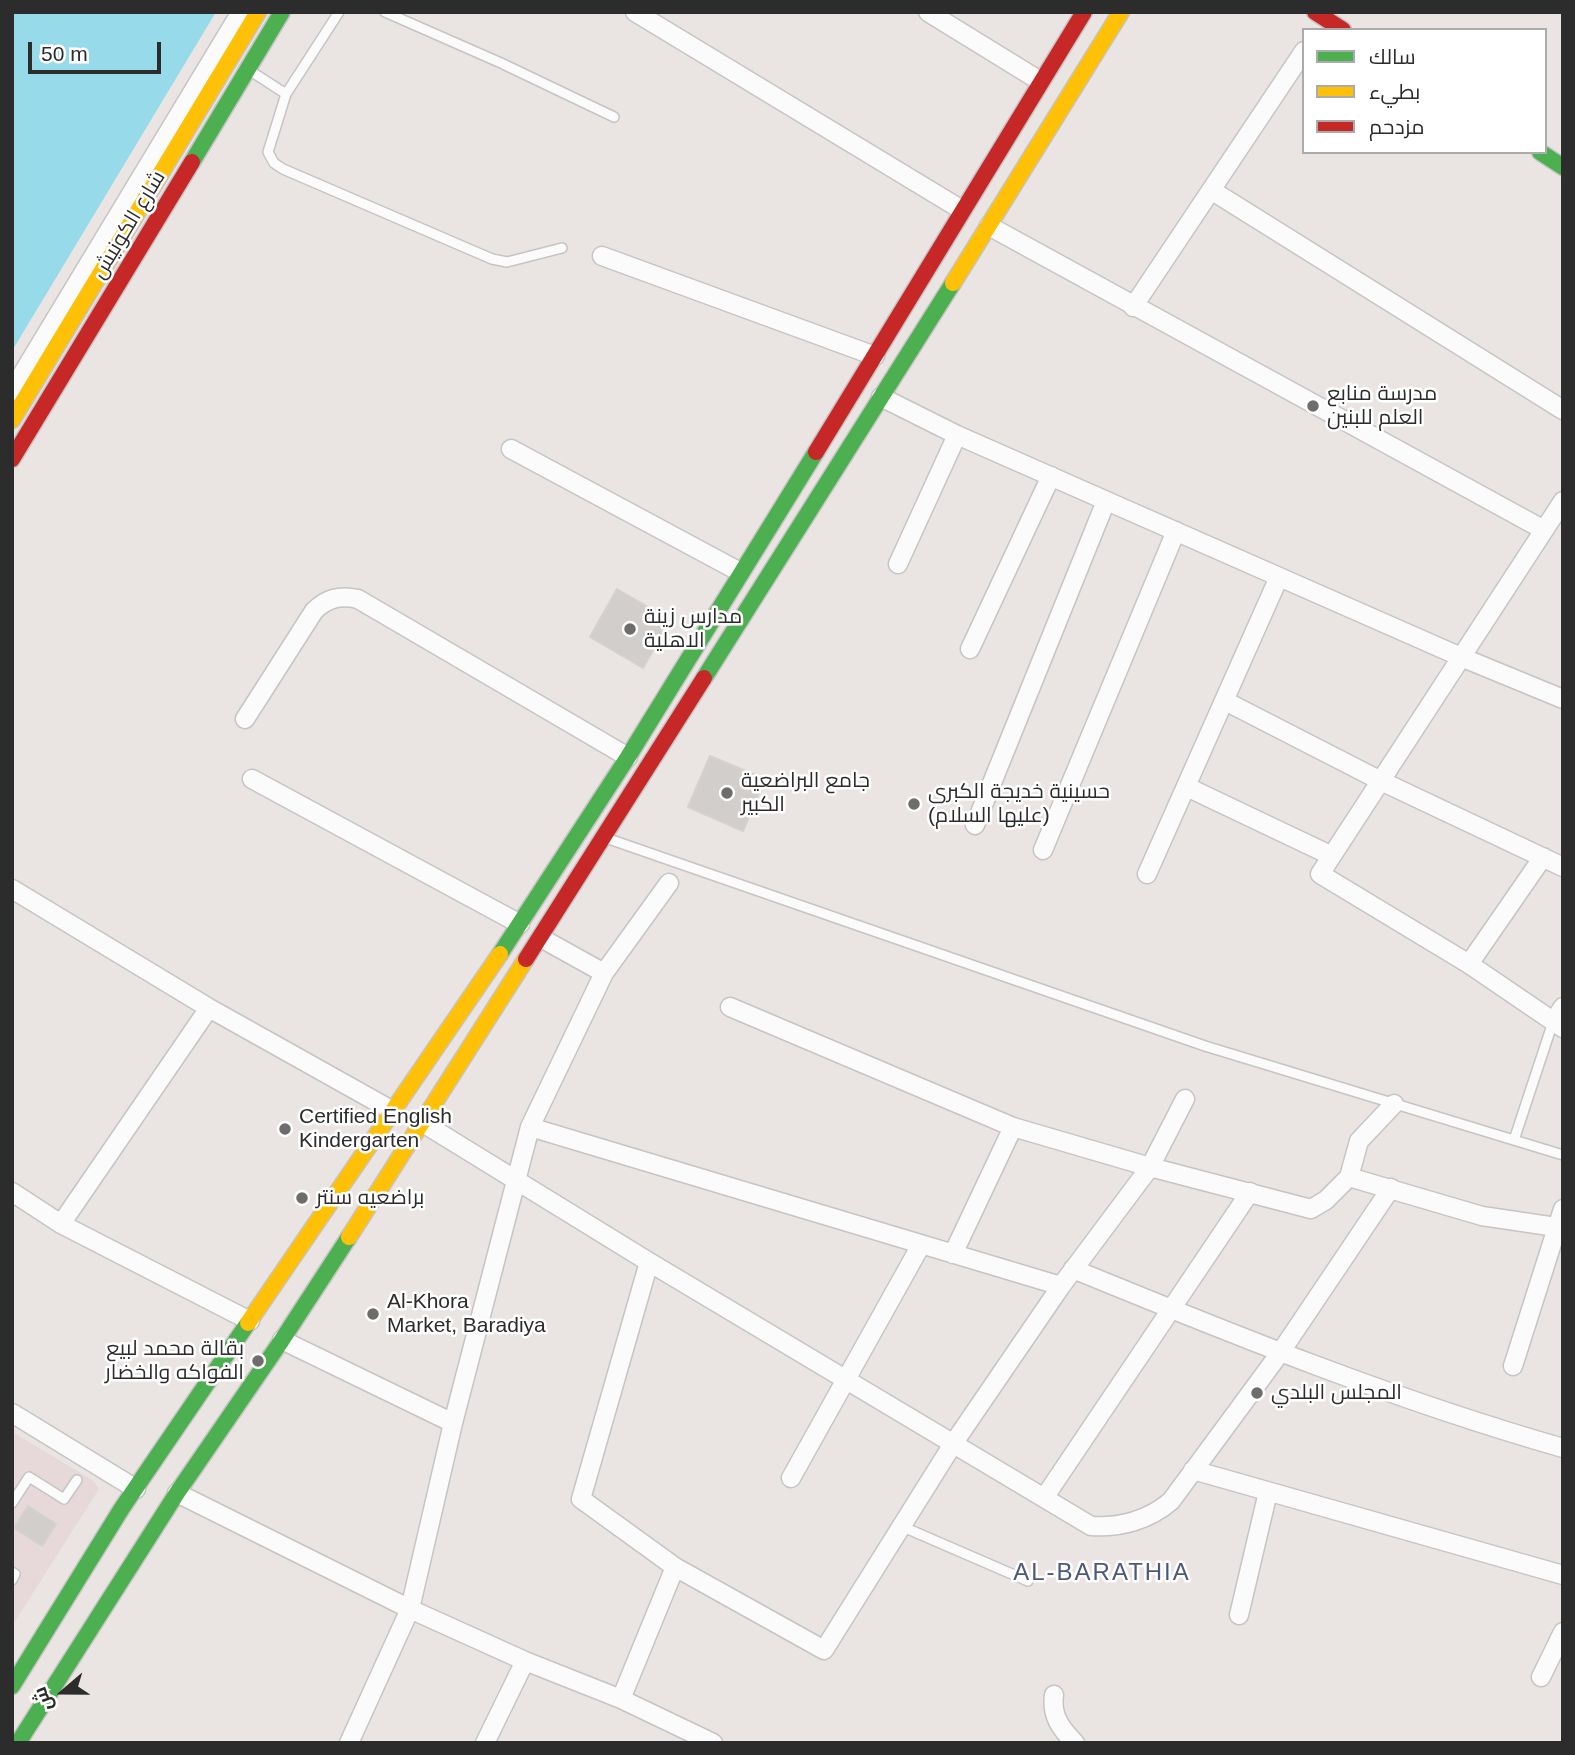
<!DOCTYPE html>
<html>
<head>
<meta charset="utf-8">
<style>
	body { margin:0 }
	#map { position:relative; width:1575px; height:1755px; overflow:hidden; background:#eae5e2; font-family:Arial,Cairo,sans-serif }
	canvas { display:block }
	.frame { position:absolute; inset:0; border:14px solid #2c2c2c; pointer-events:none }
	.legend { position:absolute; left:1302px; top:28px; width:245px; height:126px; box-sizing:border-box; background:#fff; border:2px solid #ababab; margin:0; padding:9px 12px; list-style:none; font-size:21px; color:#2c2c2c }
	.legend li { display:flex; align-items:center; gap:14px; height:35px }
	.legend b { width:35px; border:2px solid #ababab }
	.north { position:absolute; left:28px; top:1657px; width:70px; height:70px; -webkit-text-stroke:5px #fff; paint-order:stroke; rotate:250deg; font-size:19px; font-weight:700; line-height:28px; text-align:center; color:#2c2c2c }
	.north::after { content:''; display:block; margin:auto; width:24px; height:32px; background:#2c2c2c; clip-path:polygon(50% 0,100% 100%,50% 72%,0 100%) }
	.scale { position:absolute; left:28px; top:42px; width:133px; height:32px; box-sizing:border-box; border:4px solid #2c2c2c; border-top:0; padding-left:9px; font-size:21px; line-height:24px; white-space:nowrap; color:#2c2c2c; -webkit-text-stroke:5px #fff; paint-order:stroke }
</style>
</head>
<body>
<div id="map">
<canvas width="1575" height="1755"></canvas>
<div class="frame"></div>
<ul class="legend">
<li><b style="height:9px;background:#4caf50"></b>سالك</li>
<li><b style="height:9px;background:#ffc107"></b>بطيء</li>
<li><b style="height:9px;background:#c62828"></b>مزدحم</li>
</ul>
<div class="north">ش</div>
<div class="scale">50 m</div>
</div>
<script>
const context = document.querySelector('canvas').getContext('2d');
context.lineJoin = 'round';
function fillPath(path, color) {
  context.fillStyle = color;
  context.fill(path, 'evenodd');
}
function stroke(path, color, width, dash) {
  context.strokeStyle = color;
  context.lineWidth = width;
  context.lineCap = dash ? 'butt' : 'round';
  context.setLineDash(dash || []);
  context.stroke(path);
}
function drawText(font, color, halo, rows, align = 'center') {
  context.font = font + ' Arial,Cairo,sans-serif';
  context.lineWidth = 5;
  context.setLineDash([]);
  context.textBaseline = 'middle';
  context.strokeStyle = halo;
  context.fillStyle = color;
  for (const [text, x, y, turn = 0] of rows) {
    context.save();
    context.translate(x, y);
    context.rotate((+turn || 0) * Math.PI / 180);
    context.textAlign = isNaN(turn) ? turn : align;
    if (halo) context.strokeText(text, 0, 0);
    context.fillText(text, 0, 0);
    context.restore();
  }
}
fillPath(new Path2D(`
	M12 1432 94 1481 99 1489 12 1626Z`), '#e7d9d9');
fillPath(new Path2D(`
	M12 12H216L12 351Z`), '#97dbea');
const building = new Path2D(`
	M617 589 670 620 643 668 590 637Z
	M710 756 765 779 743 831 688 807Z
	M28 1506 56 1524 42 1546 14 1528Z`);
fillPath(building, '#d1cecb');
stroke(building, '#d5d1ce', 2);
const lane = new Path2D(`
	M339 12 286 94 268 152 274 163 283 169 492 259 507 262 562 248
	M385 12 501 63 614 117
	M249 70 286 94
	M606 838 1205 1046 1563 1155
	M1514 1140 1553 1022
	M12 1503 29 1477 64 1499 77 1480
	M901 1526 1028 1581
	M12 1572 15 1574 12 1580`);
const street = new Path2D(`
	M635 12 962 210
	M928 12 1040 81
	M1211 190 1563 410
	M989 226 1544 530
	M602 256 875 356
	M1133 307 1304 51
	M12 391 241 12
	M881 397 957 435 1461 657 1563 699
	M511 449 740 572
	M1563 501 1320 874 1469 964 1563 1028
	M898 564 957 435
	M970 649 1051 476
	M1225 701 1381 781 1563 867
	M245 719 314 611C327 598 340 595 358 599L628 757
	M252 779 520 924
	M1187 787 1332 856
	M975 825 1106 501
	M1043 850 1176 531
	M1147 874 1279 577
	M12 889 209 1008 393 1111
	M541 938 604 973
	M1469 964 1543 857
	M730 1007 1013 1127 1150 1167 1311 1209 1326 1200 1349 1177 1482 1216 1556 1227 1563 1226
	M1553 1022 1563 1007
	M423 1123 649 1262 1091 1526C1120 1528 1149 1520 1171 1501L1280 1353 1391 1188
	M530 1127 1061 1286
	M1349 1177 1359 1141 1394 1104
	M12 1192 61 1224 250 1321
	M61 1224 209 1008
	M953 1254 1013 1127
	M649 1262 581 1499 675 1567 824 1650 953 1444 1061 1286 1150 1167 1185 1099
	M1073 1269C1234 1335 1395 1400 1563 1448
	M282 1340 453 1423
	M1513 1366 1563 1209
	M12 1413 136 1489
	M1193 1470 1563 1575
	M791 1478 921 1245
	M177 1493 410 1609 525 1661 621 1699 713 1743
	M1044 1498 1250 1192
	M1239 1615 1268 1492
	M1541 1677 1563 1632
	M1054 1695C1051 1716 1061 1729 1075 1743
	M621 1699 675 1567
	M349 1743 410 1609 453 1423 530 1127 604 973 669 883
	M485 1743 525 1661`);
const fast = new Path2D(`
	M1540 152 1563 167
	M192 162 282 12
	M704 678 953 283
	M500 954 628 757 816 452
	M12 1686 122 1508 248 1323
	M18 1743 177 1493 282 1340 349 1237`);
const slow = new Path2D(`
	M953 283 1121 12
	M12 420 258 12
	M349 1237 526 959
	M248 1323 500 954`);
const jam = new Path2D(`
	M1315 12 1343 30
	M816 452 1084 12
	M12 459 192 162
	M526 959 704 678`);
stroke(lane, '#c6c4c5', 12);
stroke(street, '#c6c4c5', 21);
stroke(fast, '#c6c4c5', 19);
stroke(slow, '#c6c4c5', 19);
stroke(jam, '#c6c4c5', 19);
stroke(lane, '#fcfbfb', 9);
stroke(street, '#fcfbfb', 18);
stroke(fast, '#4caf50', 16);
stroke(slow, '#ffc107', 16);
stroke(jam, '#c62828', 16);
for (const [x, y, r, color] of [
	[1313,406,7,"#6e6d6c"],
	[630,629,7,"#6e6d6c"],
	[727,793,7,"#6e6d6c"],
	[914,804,7,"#6e6d6c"],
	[285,1129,7,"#6e6d6c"],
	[302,1198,7,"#6e6d6c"],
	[373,1314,7,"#6e6d6c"],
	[258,1361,7,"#6e6d6c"],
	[1257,1393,7,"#6e6d6c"]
]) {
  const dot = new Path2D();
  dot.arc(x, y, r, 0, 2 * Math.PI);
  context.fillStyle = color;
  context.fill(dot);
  stroke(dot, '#fff', 2.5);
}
drawText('21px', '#2c2c2c', '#fff', [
	["شارع الكونيش",129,225,-59]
]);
drawText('21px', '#2c2c2c', '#fff', [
	["مدرسة منابع",1327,394],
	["العلم للبنين",1327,418],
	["مدارس زينة",644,617],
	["الاهلية",644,641],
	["جامع البراضعية",741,781],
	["الكبير",741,805],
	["حسينية خديجة الكبرى",928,792],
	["(عليها السلام)",928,816],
	["Certified English",299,1117],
	["Kindergarten",299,1141],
	["براضعيه سنتر",316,1198],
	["Al-Khora",387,1302],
	["Market, Baradiya",387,1326],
	["بقالة محمد لبيع",244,1349,"right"],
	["الفواكه والخضار",244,1373,"right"],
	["المجلس البلدي",1271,1393]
], 'left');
context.letterSpacing = '2px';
drawText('24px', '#4c597c', '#fff', [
	["AL-BARATHIA",1102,1573]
]);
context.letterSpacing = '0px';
</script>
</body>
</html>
